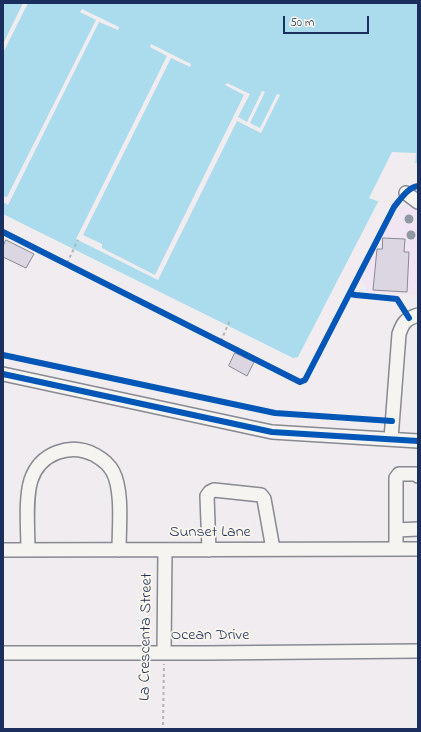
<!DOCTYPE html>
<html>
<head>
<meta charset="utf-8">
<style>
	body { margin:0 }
	#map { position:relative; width:421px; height:732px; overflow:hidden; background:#f1ecef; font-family:"Indie Flower",sans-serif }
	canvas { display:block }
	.frame { position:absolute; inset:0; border:4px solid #1b2f5e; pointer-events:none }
	.scale { position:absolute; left:283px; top:16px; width:86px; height:18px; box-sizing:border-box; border:2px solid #1b2f5e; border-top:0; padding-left:5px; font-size:12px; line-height:14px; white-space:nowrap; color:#1b2f5e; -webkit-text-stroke:3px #fbf7ec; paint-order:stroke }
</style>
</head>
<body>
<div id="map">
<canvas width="421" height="732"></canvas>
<div class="frame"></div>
<div class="scale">50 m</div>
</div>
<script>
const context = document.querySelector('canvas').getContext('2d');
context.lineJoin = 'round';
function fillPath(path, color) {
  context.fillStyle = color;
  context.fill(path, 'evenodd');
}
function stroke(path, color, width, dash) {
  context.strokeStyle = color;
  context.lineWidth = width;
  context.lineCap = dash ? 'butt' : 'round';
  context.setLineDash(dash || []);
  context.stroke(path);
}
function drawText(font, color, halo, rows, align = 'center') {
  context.font = font + ' "Indie Flower",sans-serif';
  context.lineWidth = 3.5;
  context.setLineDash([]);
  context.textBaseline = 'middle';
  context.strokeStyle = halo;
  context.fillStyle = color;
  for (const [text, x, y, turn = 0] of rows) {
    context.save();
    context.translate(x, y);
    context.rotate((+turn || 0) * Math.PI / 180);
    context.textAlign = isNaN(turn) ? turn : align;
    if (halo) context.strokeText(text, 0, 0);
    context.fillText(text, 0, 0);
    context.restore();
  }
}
fillPath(new Path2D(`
	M418 196V295L368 292 361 279 396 209Z`), '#f0e5f1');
fillPath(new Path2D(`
	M3 3H418V163H415L393 177 378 202 298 357 293 358 3 214Z`), '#aadcee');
fillPath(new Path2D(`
	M23 3H28L3 53V44Z
	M82 9 119 27 118 30 99 22 8 205 3 202V196L7 197 96 20 80 12Z
	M151 44 191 64 190 67 171 58 83 235 102 244V248L155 275 244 95 225 85 227 83 250 94 238 117 247 122 262 91 265 92 250 123 260 128 277 94 280 95 261 133 237 121 158 280 76 239 167 56 150 47Z
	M392 152 416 153 415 165 394 178 380 202 369 198Z`), '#f1ecef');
const building = new Path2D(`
	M383 238 405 239 404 252H409L407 292 373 290 377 249H382Z
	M6 240 34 254 26 268 3 257V247Z
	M235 353 254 362 247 376 229 366Z`);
fillPath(building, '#dcd6e3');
stroke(building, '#878993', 1);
const minor = new Path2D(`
	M406 193 418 202
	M3 374 272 432 418 441
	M391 439 399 334C403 322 406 319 418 315
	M396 530 418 529
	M396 549V478L399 474H416L418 476
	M3 550 418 549
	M28 550C28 530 25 499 31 480 40 453 70 442 95 455 102 459 109 464 113 472 123 491 119 528 119 550
	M209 550 207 496 210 492 214 490 261 495 264 499 273 549
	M3 653H206L418 651
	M164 653 165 550`);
stroke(minor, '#878993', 16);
stroke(new Path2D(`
	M67 263 78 240
	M221 341 230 320
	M163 725 164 664`), '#b2b3b7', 2, [3, 3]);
stroke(minor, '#f5f4f1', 13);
stroke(new Path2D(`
	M3 232 300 382 305 380 394 207C400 200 408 187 418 186
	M350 294 356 295 397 299 409 318
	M3 355 275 413 392 421
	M3 374 272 432 418 441`), '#0057b8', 6);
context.fillStyle = '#9098a6';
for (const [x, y] of [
	[409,219],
	[411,235]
]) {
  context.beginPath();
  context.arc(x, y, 4.5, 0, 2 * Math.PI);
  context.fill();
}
drawText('16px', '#1b2f5e', '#fbf7ec', [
	["Sunset Lane",210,533],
	["Ocean Drive",210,636],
	["La Crescenta Street",147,637,-89]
]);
</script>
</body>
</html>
